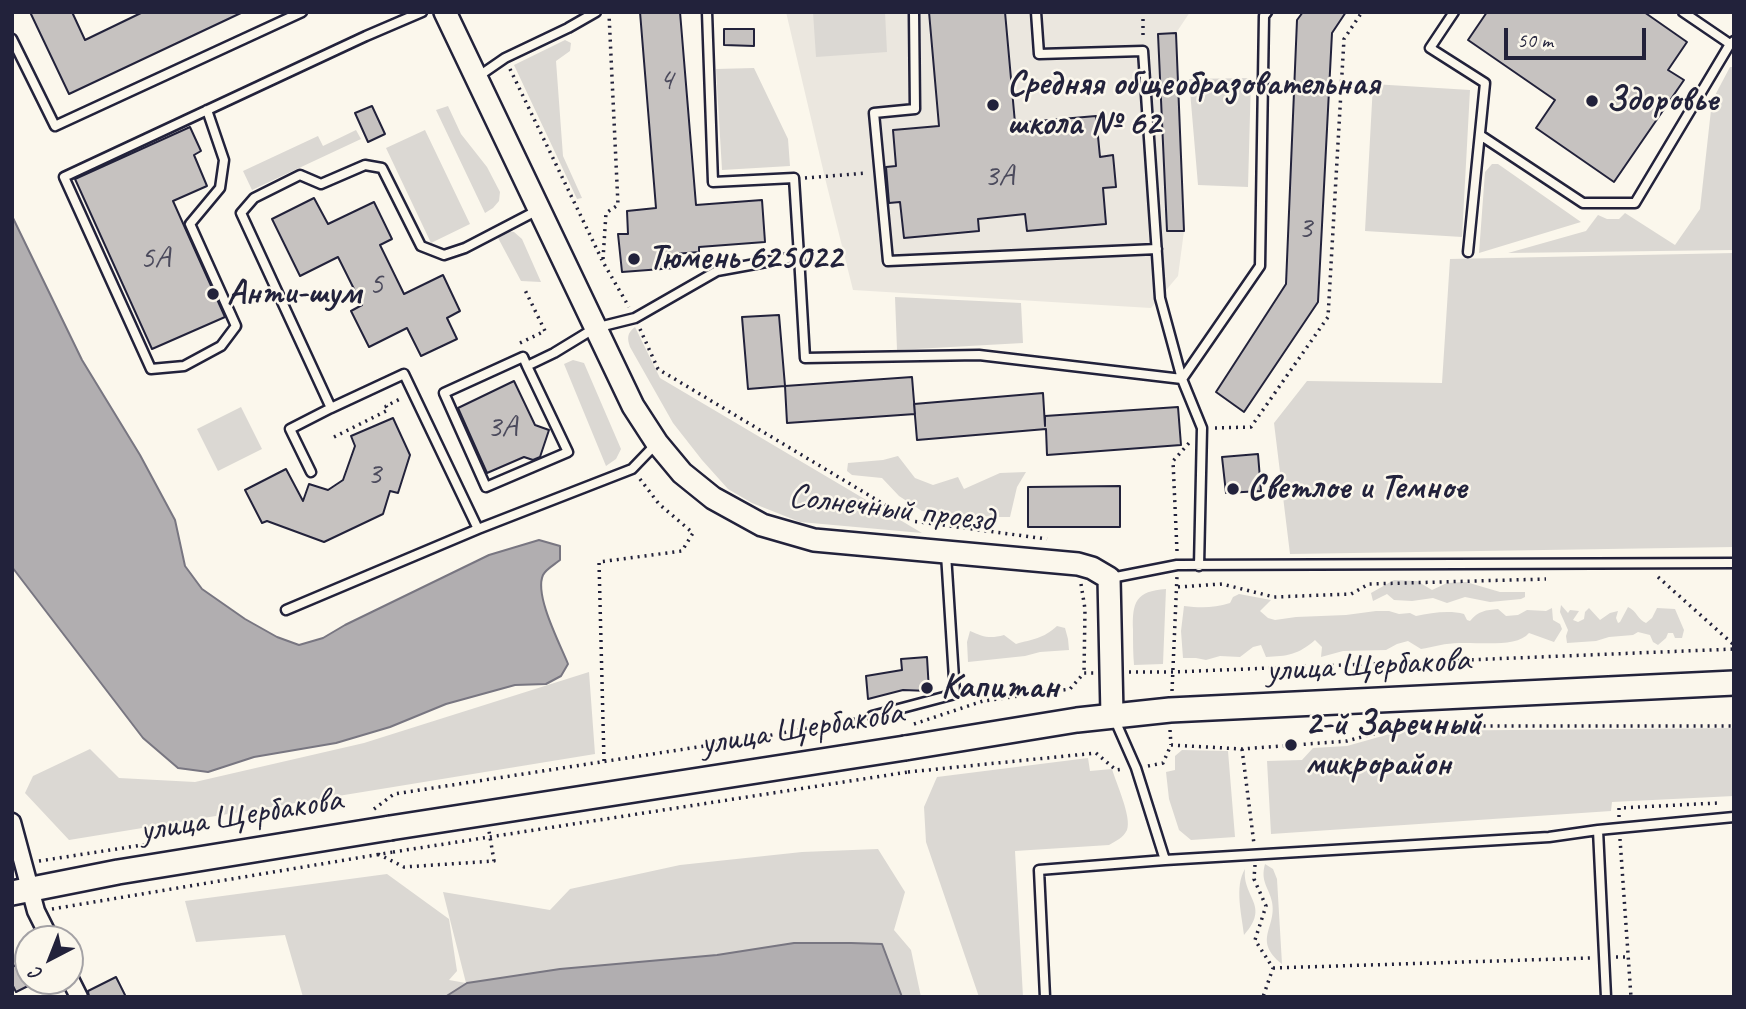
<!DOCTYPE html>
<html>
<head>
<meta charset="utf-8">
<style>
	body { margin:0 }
	#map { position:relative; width:1746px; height:1009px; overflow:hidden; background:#fbf7ec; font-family:Caveat,sans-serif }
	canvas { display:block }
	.frame { position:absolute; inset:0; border:14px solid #22223b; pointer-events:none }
	.north { position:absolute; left:14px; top:925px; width:70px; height:70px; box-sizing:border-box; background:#fbf7ec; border:2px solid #a4a2a5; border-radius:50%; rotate:222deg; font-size:19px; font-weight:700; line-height:28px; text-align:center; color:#22223b }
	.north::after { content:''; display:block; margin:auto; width:24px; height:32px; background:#22223b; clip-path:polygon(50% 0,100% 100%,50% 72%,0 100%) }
	.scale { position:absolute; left:1504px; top:28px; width:142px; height:32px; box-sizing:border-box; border:4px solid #22223b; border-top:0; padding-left:9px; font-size:21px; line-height:24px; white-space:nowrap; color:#22223b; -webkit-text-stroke:5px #fbf7ec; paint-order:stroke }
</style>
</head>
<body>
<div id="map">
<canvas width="1746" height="1009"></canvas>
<div class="frame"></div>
<div class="north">С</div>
<div class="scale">50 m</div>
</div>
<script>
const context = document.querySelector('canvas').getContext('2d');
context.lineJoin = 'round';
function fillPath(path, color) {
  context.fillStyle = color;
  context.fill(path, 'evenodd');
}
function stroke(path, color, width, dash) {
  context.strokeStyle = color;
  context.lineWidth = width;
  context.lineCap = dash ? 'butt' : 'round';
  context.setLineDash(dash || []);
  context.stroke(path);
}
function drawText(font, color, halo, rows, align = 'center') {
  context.font = font + ' Caveat,sans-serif';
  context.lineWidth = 5;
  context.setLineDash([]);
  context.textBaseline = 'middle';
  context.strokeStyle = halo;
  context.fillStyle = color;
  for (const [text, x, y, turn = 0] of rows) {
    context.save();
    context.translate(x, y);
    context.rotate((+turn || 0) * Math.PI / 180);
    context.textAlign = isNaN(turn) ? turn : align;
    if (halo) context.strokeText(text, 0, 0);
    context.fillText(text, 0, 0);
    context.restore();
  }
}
fillPath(new Path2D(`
	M786 12H1190L1176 33 1184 231 1178 276 1151 308 853 290 825 178Z`), '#ebe7df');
fillPath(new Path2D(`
	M813 12H885L887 52 816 57Z
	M565 40 571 43 570 51 556 61 563 156 582 198 577 199 514 65Z
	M1730 67H1734V250L1508 253 1586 231 1598 215 1607 219H1619L1625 213 1675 245 1700 209 1712 101Z
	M754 68 788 139 790 166 722 170 716 69Z
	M1251 78 1248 187 1198 185 1189 79Z
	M1373 84 1470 90 1462 237 1365 231Z
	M448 106 461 134 487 167 500 192 499 201 493 208 485 213 436 110Z
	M356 130 361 139 252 190 243 171 318 136 323 146Z
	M425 130 470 224 431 243 386 148Z
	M1492 164H1498L1581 222 1479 253 1485 172Z
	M506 231 514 232 522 239 541 282 521 281 497 236Z
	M1734 253V547L1290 554 1274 423 1307 381 1442 383 1450 259Z
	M895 297 1021 303 1023 343 897 350Z
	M635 327 660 378 922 533 800 522 752 503 728 489 702 460 673 423 630 347C627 338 627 333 635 327Z
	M573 360 584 363 621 449 616 459 606 466 564 364Z
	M241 407 262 449 218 471 197 429Z
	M898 456 915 478 933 485 958 477 964 489 1000 473 1026 472 1017 487 1010 517H993L922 511 899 496 882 478 852 475 847 471 848 463 883 460Z
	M1394 580 1417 581 1432 590 1447 583 1466 582 1500 592H1525V597L1521 599 1490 602 1465 597 1447 603 1433 598 1412 601 1394 600 1387 594 1373 601 1371 593Z
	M1166 589 1163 664 1134 665C1133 654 1133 642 1133 630 1132 602 1136 591 1166 589Z
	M1239 594 1271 600 1260 611 1268 618 1275 620 1296 617 1346 615 1376 611H1389L1399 614 1410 613 1416 616C1431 613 1449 610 1464 614L1467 620 1470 621C1478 611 1486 610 1498 609L1506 616 1518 615 1527 610 1546 611 1552 608 1553 620 1560 624 1562 629 1554 642 1529 633C1517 648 1478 642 1459 643 1446 643 1433 647 1421 649L1408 641 1397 644 1386 650 1343 651 1321 657 1322 647 1315 640C1298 655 1287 656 1266 657L1261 645 1253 647 1240 657 1220 656 1206 660 1196 658H1183L1181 631 1184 606C1201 608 1214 608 1230 603L1233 597Z
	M1561 605 1568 613 1570 610 1579 611 1573 620 1578 622 1584 619 1585 612 1589 608 1600 620 1610 613 1618 611 1616 618 1618 623 1620 622 1628 607C1637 611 1638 620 1646 623L1652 618 1657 608 1675 609 1684 630 1682 638H1675L1673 633H1668L1666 638 1658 645 1653 642 1650 635 1638 632 1633 635 1609 637 1596 641 1567 643 1566 636 1568 630 1560 612Z
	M1057 626 1065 628 1068 639 1069 650 1040 652 1025 656 968 662 967 642 970 631C983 637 990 639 1004 635L1016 644C1033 639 1043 639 1057 626Z
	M589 672 595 754 69 840 25 793 33 776 90 749 119 778 195 782 364 743Z
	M1734 728V796L1612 802 1611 811 1271 834 1267 761 1302 760 1313 748 1347 746 1400 731Z
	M1182 750 1228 751 1235 837 1191 840 1179 830 1169 799 1166 772 1175 770V756Z
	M1088 758 1090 771 1112 769C1116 783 1132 817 1127 830 1123 838 1116 841 1109 845L1015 851 1023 997H979L926 842 924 807 937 777Z
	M878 849 905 892 894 930 911 950 921 997H902L882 944 851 943H794L717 955 560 969 467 983 445 997H303L285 935 196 942 185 901 387 874 449 919 457 971 449 980 466 983 443 892 550 910 570 889 680 865 802 852Z
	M1265 864 1273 869 1277 879 1282 964C1252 940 1277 928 1272 902 1269 887 1260 882 1265 864Z
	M1245 869C1242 898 1271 905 1244 935 1242 915 1234 887 1245 869Z`), '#dbd8d3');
const water = new Path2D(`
	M12 216 82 360 140 455 175 520 185 566 202 589 245 619 277 637 299 645 323 638 345 625 489 555 539 540 560 546V560C554 565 546 569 543 575 534 595 560 644 568 664L561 676 546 684 515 685 446 704 390 727 336 743 254 757 208 772 178 768 143 738 12 567Z
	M794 943H851L882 944 902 997H445L467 983 560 969 717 955Z`);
fillPath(water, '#b1aeb0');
stroke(water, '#787681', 2);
const building = new Path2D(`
	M30 12H72L85 40 143 12H243L69 94Z
	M640 12H680L696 205 762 200 765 242 699 247V252L674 254 675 268 622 272 618 234H628L627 211 656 208Z
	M929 12H1005L1015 123 1096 116 1100 157 1113 155 1116 187 1103 188 1106 224 1027 231 1025 214 978 219 979 231 904 238 900 202 889 203 886 167 896 166 893 130 939 126Z
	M1303 12H1346L1332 33 1318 302 1244 412 1216 392 1286 284 1297 20Z
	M1487 12H1644L1687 42 1668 70 1684 80 1614 182 1536 128 1555 100 1468 40Z
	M724 29H754V46L724 45Z
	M1176 33 1184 231H1167L1158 34Z
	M372 106 385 134 368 142 355 113Z
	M190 127 201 151 194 155 207 186 173 201 225 317 152 349 75 179Z
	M314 198 328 224 374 202 392 239 380 245 404 294 443 275 460 311 447 318 457 339 421 356 407 328 369 347 351 311 362 305 338 257 300 276 272 219Z
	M779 315 785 386 748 389 742 317Z
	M912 377 915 414 787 423 785 386Z
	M514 381 535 425 549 430 540 457 533 460 524 457 487 473 458 408Z
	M1043 393 1045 426V416L1178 407 1181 445 1047 455 1046 429 917 440 914 404Z
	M393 418 410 455 398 493 390 491 383 514 324 542 267 521 262 523 245 490 286 469 303 501 309 484 328 490 343 480 355 446 351 436Z
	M1258 454 1261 491 1226 493 1222 457Z
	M1120 486V527H1028V487Z
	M927 657 929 691 903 690 868 699 866 676 902 670 901 659Z
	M28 959V986L16 992 12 984V967Z
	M116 977 126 997H89L88 991Z`);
fillPath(building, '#c6c2c0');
stroke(building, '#22223b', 2);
const service = new Path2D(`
	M707 12 713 182 794 178 799 256
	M914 12 915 109 874 113 888 261 1157 249
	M1454 12 1430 48 1485 83 1468 252
	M1683 12 1730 44 1734 41
	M12 39 55 126 302 12
	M476 78 505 58 568 28 596 12
	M207 110 224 160 220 188 190 224 236 326 221 346 184 366 151 369 64 177 366 36 422 12
	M1480 135 1583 203H1635L1730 44
	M538 210 465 248 444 255 421 246 382 168 365 165 321 184 300 175 254 198 241 213 331 408 404 374 478 529 632 469 656 444
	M527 366 568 452 486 487 444 393 523 357 527 366 554 353 595 328 635 318 717 271 799 256 805 358 979 355 1182 379 1160 298 1143 51 1039 54 1036 12
	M311 472 290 429 331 408
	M1199 566 1202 428 1182 379 1260 266 1264 16 1267 12
	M1111 578 1177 565 1734 563
	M286 610 478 529
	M872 716 955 694 946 554
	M1114 718 1136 768 1165 860
	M1598 830 1734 817
	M1045 997 1039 870 1165 860 1549 837 1598 830 1606 997`);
const minor = new Path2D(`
	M12 822 36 911 50 939
	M70 979 79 997`);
const tertiary = new Path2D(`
	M445 12 633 406 657 443 682 473 713 498 762 525 814 540 1078 564 1092 568 1109 578 1112 715`);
const secondary = new Path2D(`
	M905 748 1077 720 1170 710 1734 683
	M12 893 118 872 390 828`);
stroke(service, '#22223b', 13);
stroke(minor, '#22223b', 21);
stroke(tertiary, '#22223b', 26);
stroke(secondary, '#22223b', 28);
stroke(new Path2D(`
	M1143 12V39
	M510 69 603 262 629 307
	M805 178 867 173
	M603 259 606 213 618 205 609 14
	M640 329 658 369 912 521 1047 539
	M520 343 545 331 525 290
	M1215 428 1251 427 1328 317 1344 39 1362 12
	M334 437 388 410 386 406 402 398
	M1177 551 1173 461 1189 443
	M1658 577 1734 645
	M1081 584 1085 609 1084 673
	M1178 587 1222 584 1274 597 1351 594 1369 584 1546 579
	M1129 672H1173L1734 649
	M1172 691 1177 576
	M914 724 983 701 1070 689 1084 673H1094
	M1170 730 1171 745
	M1242 749 1254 844
	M604 761 599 562 682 551 693 533 659 504 640 479
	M1148 766 1163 763 1171 745 1242 749 1347 741 1402 726H1734
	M908 772 1096 753 1116 770 1123 769
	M374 809 394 794 756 738 860 718
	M1619 817V808L1718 803
	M1620 839 1631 997
	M378 854 404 867 494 861 489 831
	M39 861 149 844
	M1255 865 1254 879 1266 906 1255 940 1273 968 1263 997
	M52 909 393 852
	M1616 957H1628
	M1273 968 1591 958`), '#22223b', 3.5, [2, 5]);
stroke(service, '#fbf7ec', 8);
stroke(minor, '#fbf7ec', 16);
stroke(tertiary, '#fbf7ec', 21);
stroke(secondary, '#fbf7ec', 23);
const secondaryBridge = new Path2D(`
	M390 828 905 748`);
stroke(secondaryBridge, '#22223b', 28, []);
stroke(new Path2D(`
	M393 852 908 772`), '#22223b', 3.5, [2, 5]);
stroke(secondaryBridge, '#fbf7ec', 23);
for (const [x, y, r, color] of [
	[1592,101,7,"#22223b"],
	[993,105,7,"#22223b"],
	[634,259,7,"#22223b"],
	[213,294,7,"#22223b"],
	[1233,489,7,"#22223b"],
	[927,688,7,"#22223b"],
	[1291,745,7,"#22223b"]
]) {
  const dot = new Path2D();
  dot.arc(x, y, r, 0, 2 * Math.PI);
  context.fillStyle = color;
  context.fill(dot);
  stroke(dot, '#fbf7ec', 2.5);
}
drawText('32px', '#4b4a5c', null, [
	["4",666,81],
	["3А",999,177],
	["3",1305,229],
	["5А",155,259],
	["5",376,285],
	["3А",502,428],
	["3",374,475]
]);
drawText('bold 35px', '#22223b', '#fbf7ec', [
	["Средняя общеобразовательная",1007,85],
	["школа № 62",1007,125],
	["Здоровье",1606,101],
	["Тюмень 625022",648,259],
	["Анти-шум",227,294],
	["Светлое и Темное",1247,489],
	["Капитан",941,688],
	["2-й Заречный",1305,725],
	["микрорайон",1305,765]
], 'left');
drawText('35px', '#22223b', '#fbf7ec', [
	["Солнечный проезд",891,509,7],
	["улица Щербакова",1368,666,-3],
	["улица Щербакова",802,729,-9],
	["улица Щербакова",241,816,-9]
]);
</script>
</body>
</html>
